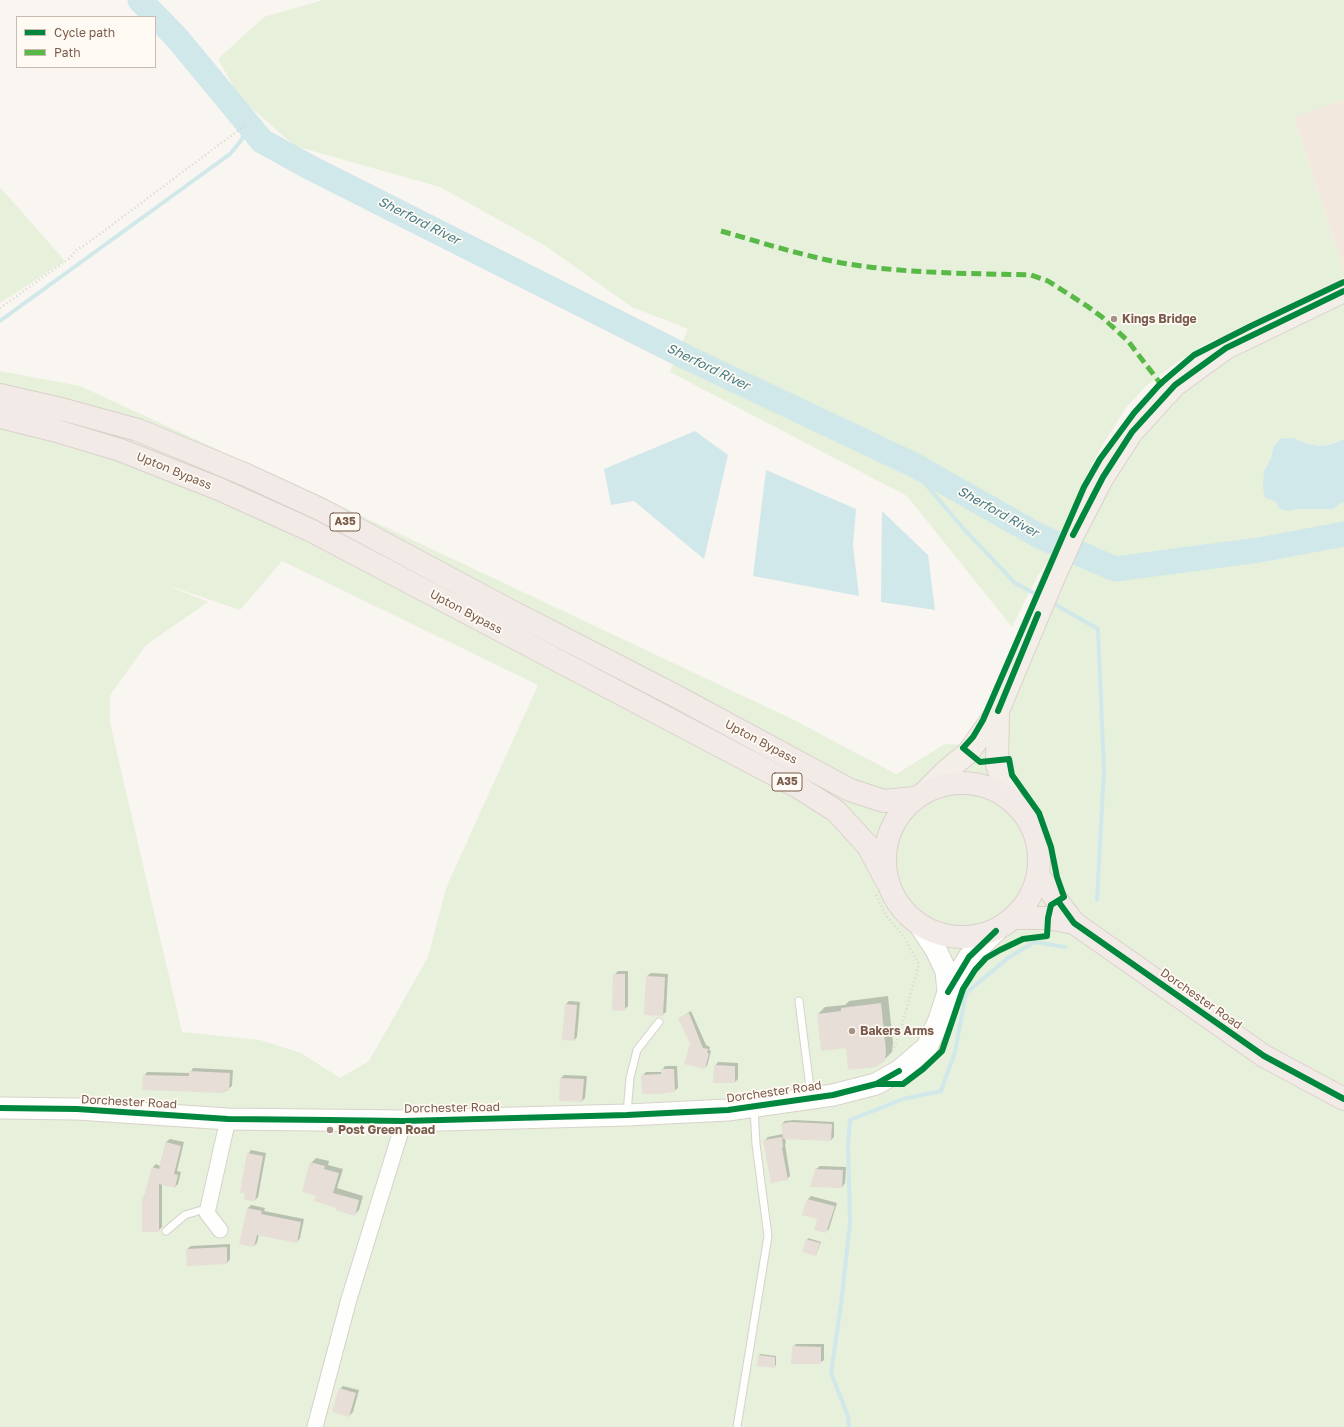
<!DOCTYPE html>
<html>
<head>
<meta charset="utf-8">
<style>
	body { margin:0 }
	#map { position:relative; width:1344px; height:1427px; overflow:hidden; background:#f9f5f0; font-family:"Golos Text",sans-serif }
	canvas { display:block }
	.legend { position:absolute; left:16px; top:16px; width:140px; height:52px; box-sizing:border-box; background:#fffaf3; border:1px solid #cabbb1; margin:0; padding:5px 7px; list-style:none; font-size:12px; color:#7a5c4d }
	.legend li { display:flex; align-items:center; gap:8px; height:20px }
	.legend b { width:20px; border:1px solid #cabbb1 }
</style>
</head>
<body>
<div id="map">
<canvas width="1344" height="1427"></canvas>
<ul class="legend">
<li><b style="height:5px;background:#00873e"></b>Cycle path</li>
<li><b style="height:5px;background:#58b947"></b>Path</li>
</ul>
</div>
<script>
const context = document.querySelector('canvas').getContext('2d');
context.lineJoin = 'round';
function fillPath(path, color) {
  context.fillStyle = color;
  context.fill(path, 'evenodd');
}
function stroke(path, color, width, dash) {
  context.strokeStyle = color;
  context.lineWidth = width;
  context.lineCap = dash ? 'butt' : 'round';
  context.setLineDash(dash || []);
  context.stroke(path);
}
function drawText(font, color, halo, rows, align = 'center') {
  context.font = font + ' "Golos Text",sans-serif';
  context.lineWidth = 3.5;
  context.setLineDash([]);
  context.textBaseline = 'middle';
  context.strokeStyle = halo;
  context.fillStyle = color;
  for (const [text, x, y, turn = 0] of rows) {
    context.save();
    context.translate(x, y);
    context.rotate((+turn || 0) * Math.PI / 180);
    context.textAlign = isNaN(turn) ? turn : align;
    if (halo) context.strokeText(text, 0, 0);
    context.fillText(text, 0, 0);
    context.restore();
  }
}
fillPath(new Path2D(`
	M1344 99V272L1294 117Z`), '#f2e8de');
fillPath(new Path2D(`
	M323 0H1344V99L1294 118 1344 272V277L1206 344 1176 363 1146 386 1126 408 1101 447 1082 484 1053 555 1038 575 1012 627 907 496 670 372 688 329 632 307 544 245 440 187 295 146 240 98 218 59 264 17Z
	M0 187 65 261 0 303Z
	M1344 300V439C1341 440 1338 442 1335 443 1320 449 1307 444 1293 438L1273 448 1271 458 1264 471 1275 501 1281 509 1289 511 1298 509H1333L1341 503 1344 502V1427H0V371L80 386 332 502 792 719 896 774 945 744 1010 747 1004 730 1008 711 1096 502 1125 455 1176 395 1217 363ZM282 561 538 685 446 888 428 957 369 1061 340 1078 301 1053 260 1040 182 1032 110 723V695L146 645 208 602 164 584 240 610Z`), '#e7f0db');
fillPath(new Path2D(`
	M695 431 728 455 704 559 634 501 611 505 604 469Z
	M1293 438C1307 444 1320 449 1335 443 1338 442 1341 440 1344 439V502L1341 503 1333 509H1298L1289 511 1280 509 1275 501 1265 498 1263 487 1264 471 1271 458 1273 448 1280 439Z
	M766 470 856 509 853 546 859 596 753 576Z
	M882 511 928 555 935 610 881 602Z`), '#d0e8ea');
fillPath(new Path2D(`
	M618 971H628V1006L624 1010 614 975Z
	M651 973 668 974 666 1012 662 1015 647 976Z
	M888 996 893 1043 892 1052 884 1060 846 1047 818 1014 825 1007 845 1005 849 1001Z
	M569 1001 580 1002 577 1037 574 1040 566 1004Z
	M691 1011 706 1045 710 1047 709 1050 711 1051 707 1066 704 1068 691 1044 680 1018Z
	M718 1062 738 1063V1079L735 1082 715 1066Z
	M665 1066H677L678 1088 674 1091 666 1092 664 1093 642 1076 646 1072H662V1070Z
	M193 1068 233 1070 232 1086 224 1092 144 1076 147 1072 190 1073Z
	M564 1075 587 1076 585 1098 582 1101 561 1078Z
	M794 1120 834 1122V1137L831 1140 785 1138 786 1143 785 1144 790 1176 787 1179 765 1140 768 1137 783 1134 782 1124 785 1121Z
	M170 1139 184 1142 177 1171 181 1172 178 1184 175 1187 162 1184V1227L158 1231 143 1198 145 1195 152 1168 156 1164 160 1166 166 1142Z
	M251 1150 266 1153 258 1197 255 1200 248 1154Z
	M316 1158 329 1161 328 1165 343 1169 337 1188 363 1196 359 1210 354 1215 337 1207 317 1195 311 1163Z
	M820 1166 846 1167 845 1183 842 1187 816 1169Z
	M811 1196 837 1203 829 1229 825 1232 818 1218 803 1214 808 1199Z
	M251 1205 265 1208 264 1211 304 1219 300 1238 297 1242 259 1234 257 1243 254 1246 248 1208Z
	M808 1238 821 1242 816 1255 807 1240Z
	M230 1244V1259L227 1263 187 1249 191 1246Z
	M796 1344H824V1360L820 1363 793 1347Z
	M760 1354 776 1356V1365L774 1367 759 1356Z
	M343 1386 359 1390 353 1412 349 1416 340 1389Z`), '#0003');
stroke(new Path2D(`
	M0 321 230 154 240 142 250 125
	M914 465 928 487 963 528 1015 583 1039 596
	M1051 602 1098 629 1104 771 1097 900
	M849 1427 848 1416 831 1373 841 1304 850 1223 848 1145 850 1120 903 1099 941 1091 955 1052 966 993 1008 958 1034 942 1065 947`), '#d0e8ea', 4);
stroke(new Path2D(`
	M140 0 177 38 262 141 311 168 688 358 914 465 1039 536 1115 569 1259 550 1344 534`), '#d0e8ea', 25);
fillPath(new Path2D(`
	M613 974H625V1011L612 1010Z
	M646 976 665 977 663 1016 644 1015Z
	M881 1003 886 1051 885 1061 876 1067 848 1070 846 1048 821 1051 817 1014 841 1011V1008Z
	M565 1004 577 1005 574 1041 562 1040Z
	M689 1013 703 1048 708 1049 707 1053H709L705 1069 684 1064 690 1044 678 1018Z
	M714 1065 735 1066V1083H713Z
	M661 1069H674L675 1092 664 1093V1094H642L641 1075 661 1074Z
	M189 1071 230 1073 229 1091 225 1090V1093L142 1090 143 1075 189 1076Z
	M560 1078 584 1079 582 1102 559 1101Z
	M790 1122 832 1124 831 1141 783 1139 781 1124Z
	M782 1137 783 1147 782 1148 788 1180 771 1183 763 1140Z
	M166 1142 181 1146 174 1174 178 1175 175 1188 159 1184V1232H142V1197H144L152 1167 159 1169Z
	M247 1153 263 1156 255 1201 244 1200 245 1194 240 1193Z
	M310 1162 325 1166 324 1169 339 1173 333 1193 359 1200 355 1216 335 1210 336 1208 314 1201 316 1196 302 1192Z
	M815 1169 843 1170 842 1188 810 1187Z
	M807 1199 835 1206 826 1233 814 1230 817 1219 802 1215Z
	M247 1208 262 1211 261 1214 301 1222 297 1243 257 1235 254 1247 239 1244Z
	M806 1239 820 1243 816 1256 802 1252Z
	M227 1247V1264L187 1266 186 1249Z
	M792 1346 821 1347V1364H791Z
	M758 1355 775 1357V1368L757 1366Z
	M339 1388 356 1393 349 1417 332 1412Z`), '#e6ded7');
const lane = new Path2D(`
	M799 1001 811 1096
	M627 1113 630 1078 637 1050 659 1022
	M166 1231 185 1215 208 1208
	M737 1427 768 1236 756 1144 754 1108`);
const street = new Path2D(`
	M220 1230 207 1213 228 1119
	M315 1427 349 1299 404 1121`);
const secondary = new Path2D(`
	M921 927 936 950 946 971 948 992
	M0 1108 77 1109 228 1119 404 1121 627 1115 728 1110 833 1095 876 1084 899 1071 927 1047 939 1020 948 992 969 957 996 931`);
const primary = new Path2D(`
	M998 711 997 765 1011 800
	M927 790 947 770 968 753 998 711 1051 584 1073 535 1103 477 1132 432 1175 385 1226 348 1344 291`);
const highway = new Path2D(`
	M0 395 65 410 138 430 244 474 322 510 507 609 672 694 850 790 884 801 915 798
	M0 417 57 431 120 450 219 489 310 530 798 787 836 811 868 846 886 880
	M885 860a77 77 0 1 1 154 0a77 77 0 1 1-154 0Z
	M1038 875 1074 923 1264 1056 1344 1099
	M1015 918H1048L1074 923`);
stroke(lane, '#d7d1cb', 9);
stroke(street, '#d7d1cb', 17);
stroke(secondary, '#d9d2cb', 23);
stroke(primary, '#dad1cc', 24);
stroke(highway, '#dad1cc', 24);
stroke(new Path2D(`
	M0 308 70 258 76 250 85 245 244 126
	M876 895 886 916 902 934 919 964 897 1042 891 1054`), '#dcd5d0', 2.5, [1, 3]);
stroke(lane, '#fefefd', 7);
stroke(street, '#fefefd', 15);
stroke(secondary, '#fefefd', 21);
stroke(primary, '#f3eee8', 22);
stroke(highway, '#f2eae7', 22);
stroke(new Path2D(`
	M721 231C756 241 791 252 827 260 894 274 963 273 1031 275L1048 281 1087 306 1102 317 1128 341 1163 387`), '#58b947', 5, [10, 5]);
stroke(new Path2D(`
	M1073 535 1103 477 1132 432 1175 385 1226 348 1344 291
	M998 711 1038 614
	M1058 901 1074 923 1264 1056 1344 1099
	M948 992 969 957 996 931
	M876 1084H903L923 1069 942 1051 963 989 975 970 986 958 1000 950 1023 939 1047 936 1048 918 1051 905 1064 897 1057 877 1051 847 1039 813 1012 775 1009 759 980 762 963 748 973 737 983 720 1084 487 1100 459 1134 413 1160 384 1194 355 1251 326 1344 282
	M0 1108 77 1109 228 1119 328 1120 404 1121 627 1115 728 1110 833 1095 876 1084 899 1071`), '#00873e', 6);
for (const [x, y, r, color] of [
	[1114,319,4,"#a69286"],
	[852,1031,4,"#a69286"],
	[330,1130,4,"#a69286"]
]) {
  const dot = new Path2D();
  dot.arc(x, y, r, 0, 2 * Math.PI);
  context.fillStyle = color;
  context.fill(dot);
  stroke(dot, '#fffaf3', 1.5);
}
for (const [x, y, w] of [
	[345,522,30],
	[787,782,30]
]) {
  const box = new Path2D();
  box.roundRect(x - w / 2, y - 9, w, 18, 3);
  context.fillStyle = '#fffaf3';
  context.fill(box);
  stroke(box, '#7a5c4d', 1);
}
drawText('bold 11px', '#7a5c4d', null, [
	["A35",345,522],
	["A35",787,782]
]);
drawText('bold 12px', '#7a5c4d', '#fffaf3', [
	["Kings Bridge",1122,319],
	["Bakers Arms",860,1031],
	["Post Green Road",338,1130]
], 'left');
drawText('12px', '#7a5c4d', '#fffaf3', [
	["Upton Bypass",174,471,22],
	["Upton Bypass",466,612,28],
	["Upton Bypass",761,742,28],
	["Dorchester Road",1201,999,35],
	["Dorchester Road",774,1092,-8],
	["Dorchester Road",129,1102,3],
	["Dorchester Road",452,1108,-1]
]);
drawText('italic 13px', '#437c86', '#fffaf3', [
	["Sherford River",419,221,27],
	["Sherford River",708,367,26],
	["Sherford River",998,512,29]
]);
</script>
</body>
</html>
